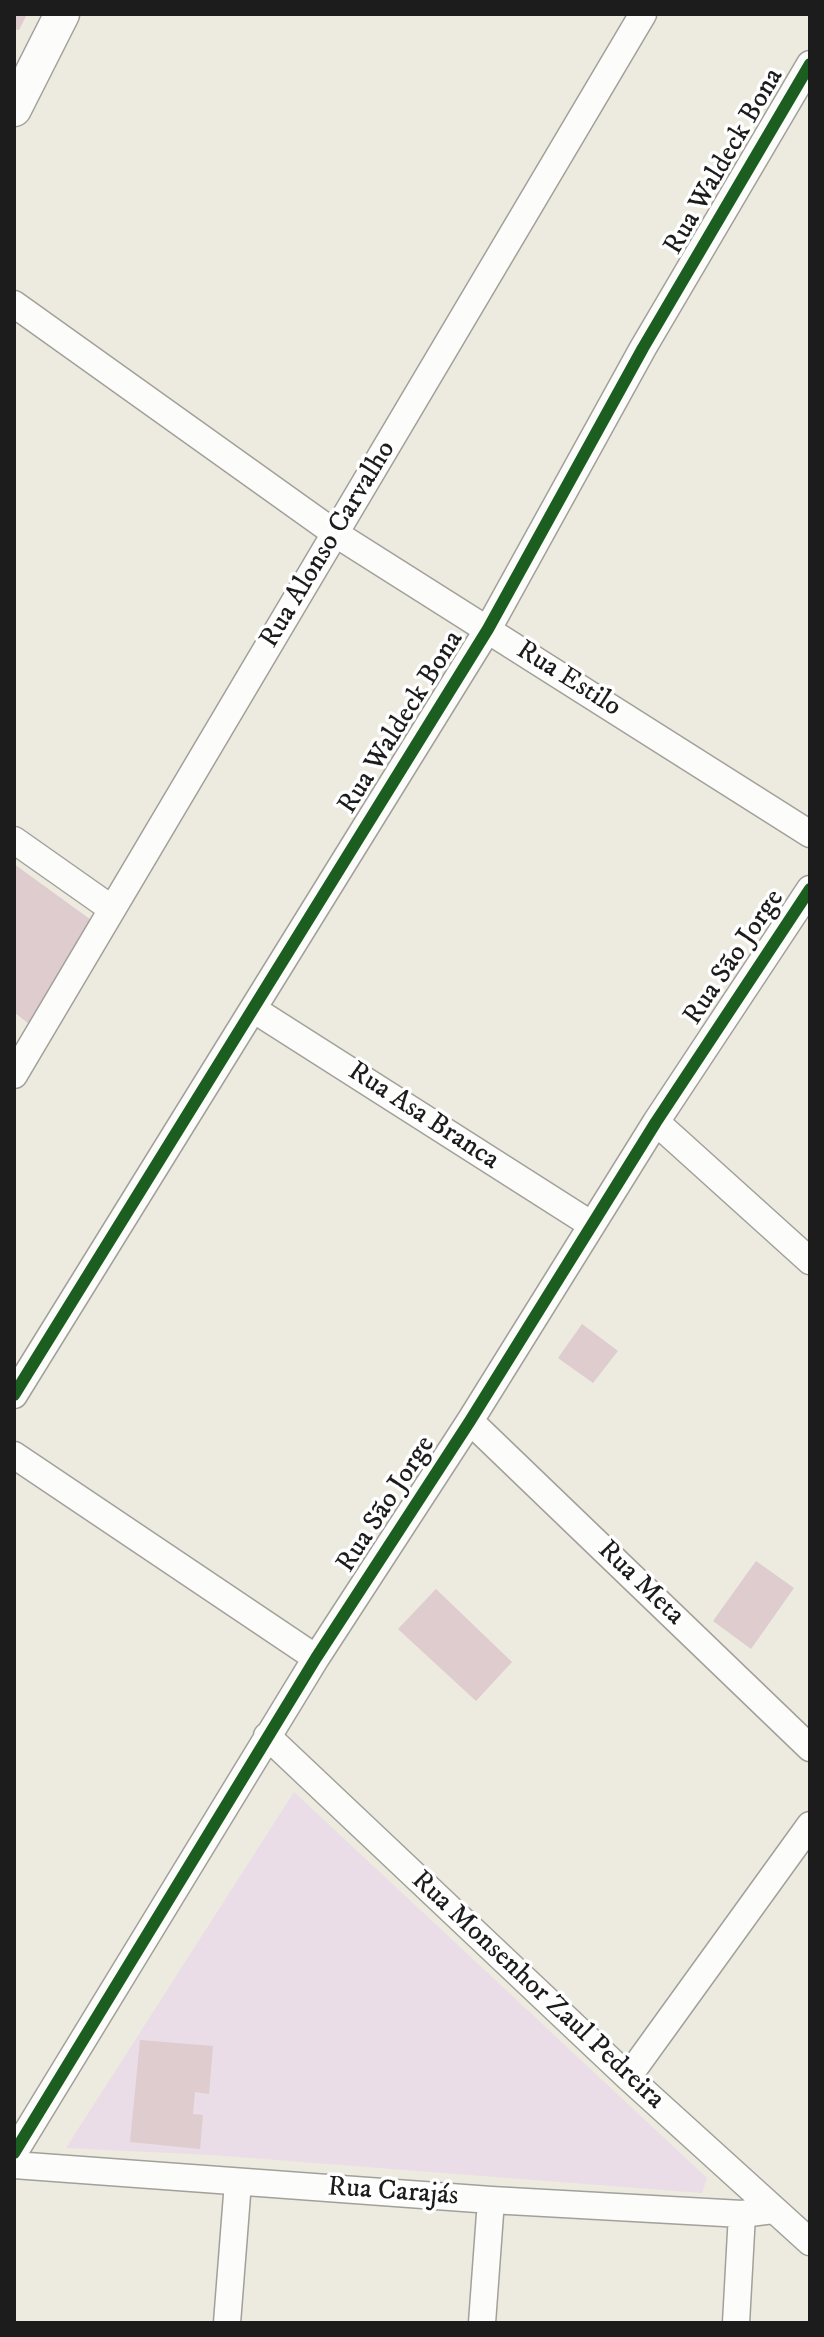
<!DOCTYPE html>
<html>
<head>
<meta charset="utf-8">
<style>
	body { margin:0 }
	#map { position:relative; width:824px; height:2337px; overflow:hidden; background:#edeadf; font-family:"IM FELL DW Pica",serif }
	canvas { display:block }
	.frame { position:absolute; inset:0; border:16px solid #1c1c1c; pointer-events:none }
</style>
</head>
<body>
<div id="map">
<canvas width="824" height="2337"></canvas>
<div class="frame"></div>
</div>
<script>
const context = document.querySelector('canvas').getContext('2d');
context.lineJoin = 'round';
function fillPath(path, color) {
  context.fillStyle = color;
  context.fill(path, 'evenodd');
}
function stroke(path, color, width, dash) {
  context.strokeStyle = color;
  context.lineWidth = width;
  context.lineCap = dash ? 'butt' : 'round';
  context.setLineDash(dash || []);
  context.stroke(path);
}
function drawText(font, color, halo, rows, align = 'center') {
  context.font = font + ' "IM FELL DW Pica",serif';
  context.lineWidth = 7;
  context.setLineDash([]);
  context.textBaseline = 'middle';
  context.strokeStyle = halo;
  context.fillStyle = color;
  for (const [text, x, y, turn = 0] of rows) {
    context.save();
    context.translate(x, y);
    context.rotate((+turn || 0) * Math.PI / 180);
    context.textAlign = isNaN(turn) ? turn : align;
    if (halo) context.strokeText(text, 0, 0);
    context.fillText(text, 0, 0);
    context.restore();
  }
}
fillPath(new Path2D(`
	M294 1792 707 2178 702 2193 212 2155 66 2148Z`), '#eadde7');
fillPath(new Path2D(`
	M14 14H27L19 30 14 29Z
	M14 864 98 925 34 1028 14 1012Z
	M582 1324 618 1351 593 1383 558 1358Z
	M756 1561 794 1588 751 1649 713 1621Z
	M436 1589 512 1662 476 1701 398 1629Z
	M140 2040 213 2046 209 2094 195 2092 193 2114 203 2115 200 2149 130 2142Z`), '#deccce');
const minor = new Path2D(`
	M14 304 336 534 810 834
	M14 840 112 909
	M253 1009 592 1225
	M14 1075 643 14
	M656 1122 810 1261
	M14 1395 488 629 643 348 810 64
	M470 1421 810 1748
	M14 1455 316 1658
	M267 1736 628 2077 810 2242
	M628 2077 810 1825
	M14 2153 316 1658 470 1421 656 1122 810 889
	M14 2165 491 2200 742 2214 773 2210
	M227 2323 238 2182
	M482 2323 491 2200
	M736 2323 742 2214`);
const tertiary = new Path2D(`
	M14 109 62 14`);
stroke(minor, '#a2a09a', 29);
stroke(tertiary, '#a2a09a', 37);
stroke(minor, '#fcfcfa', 26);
stroke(tertiary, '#fcfcfa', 34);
stroke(new Path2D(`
	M14 1395 488 629 643 348 810 64
	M14 2153 316 1658 470 1421 656 1122 810 889`), '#1b5e20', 12);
drawText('28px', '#1c1c1c', '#fff', [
	["Rua Waldeck Bona",725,162,-60],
	["Rua Alonso Carvalho",329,545,-59],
	["Rua Estilo",568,680,32],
	["Rua Waldeck Bona",402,723,-58],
	["Rua São Jorge",735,958,-56],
	["Rua Asa Branca",423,1117,33],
	["Rua São Jorge",387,1505,-57],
	["Rua Meta",640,1584,44],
	["Rua Monsenhor Zaul Pedreira",537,1991,43],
	["Rua Carajás",393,2193,4]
]);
</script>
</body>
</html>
